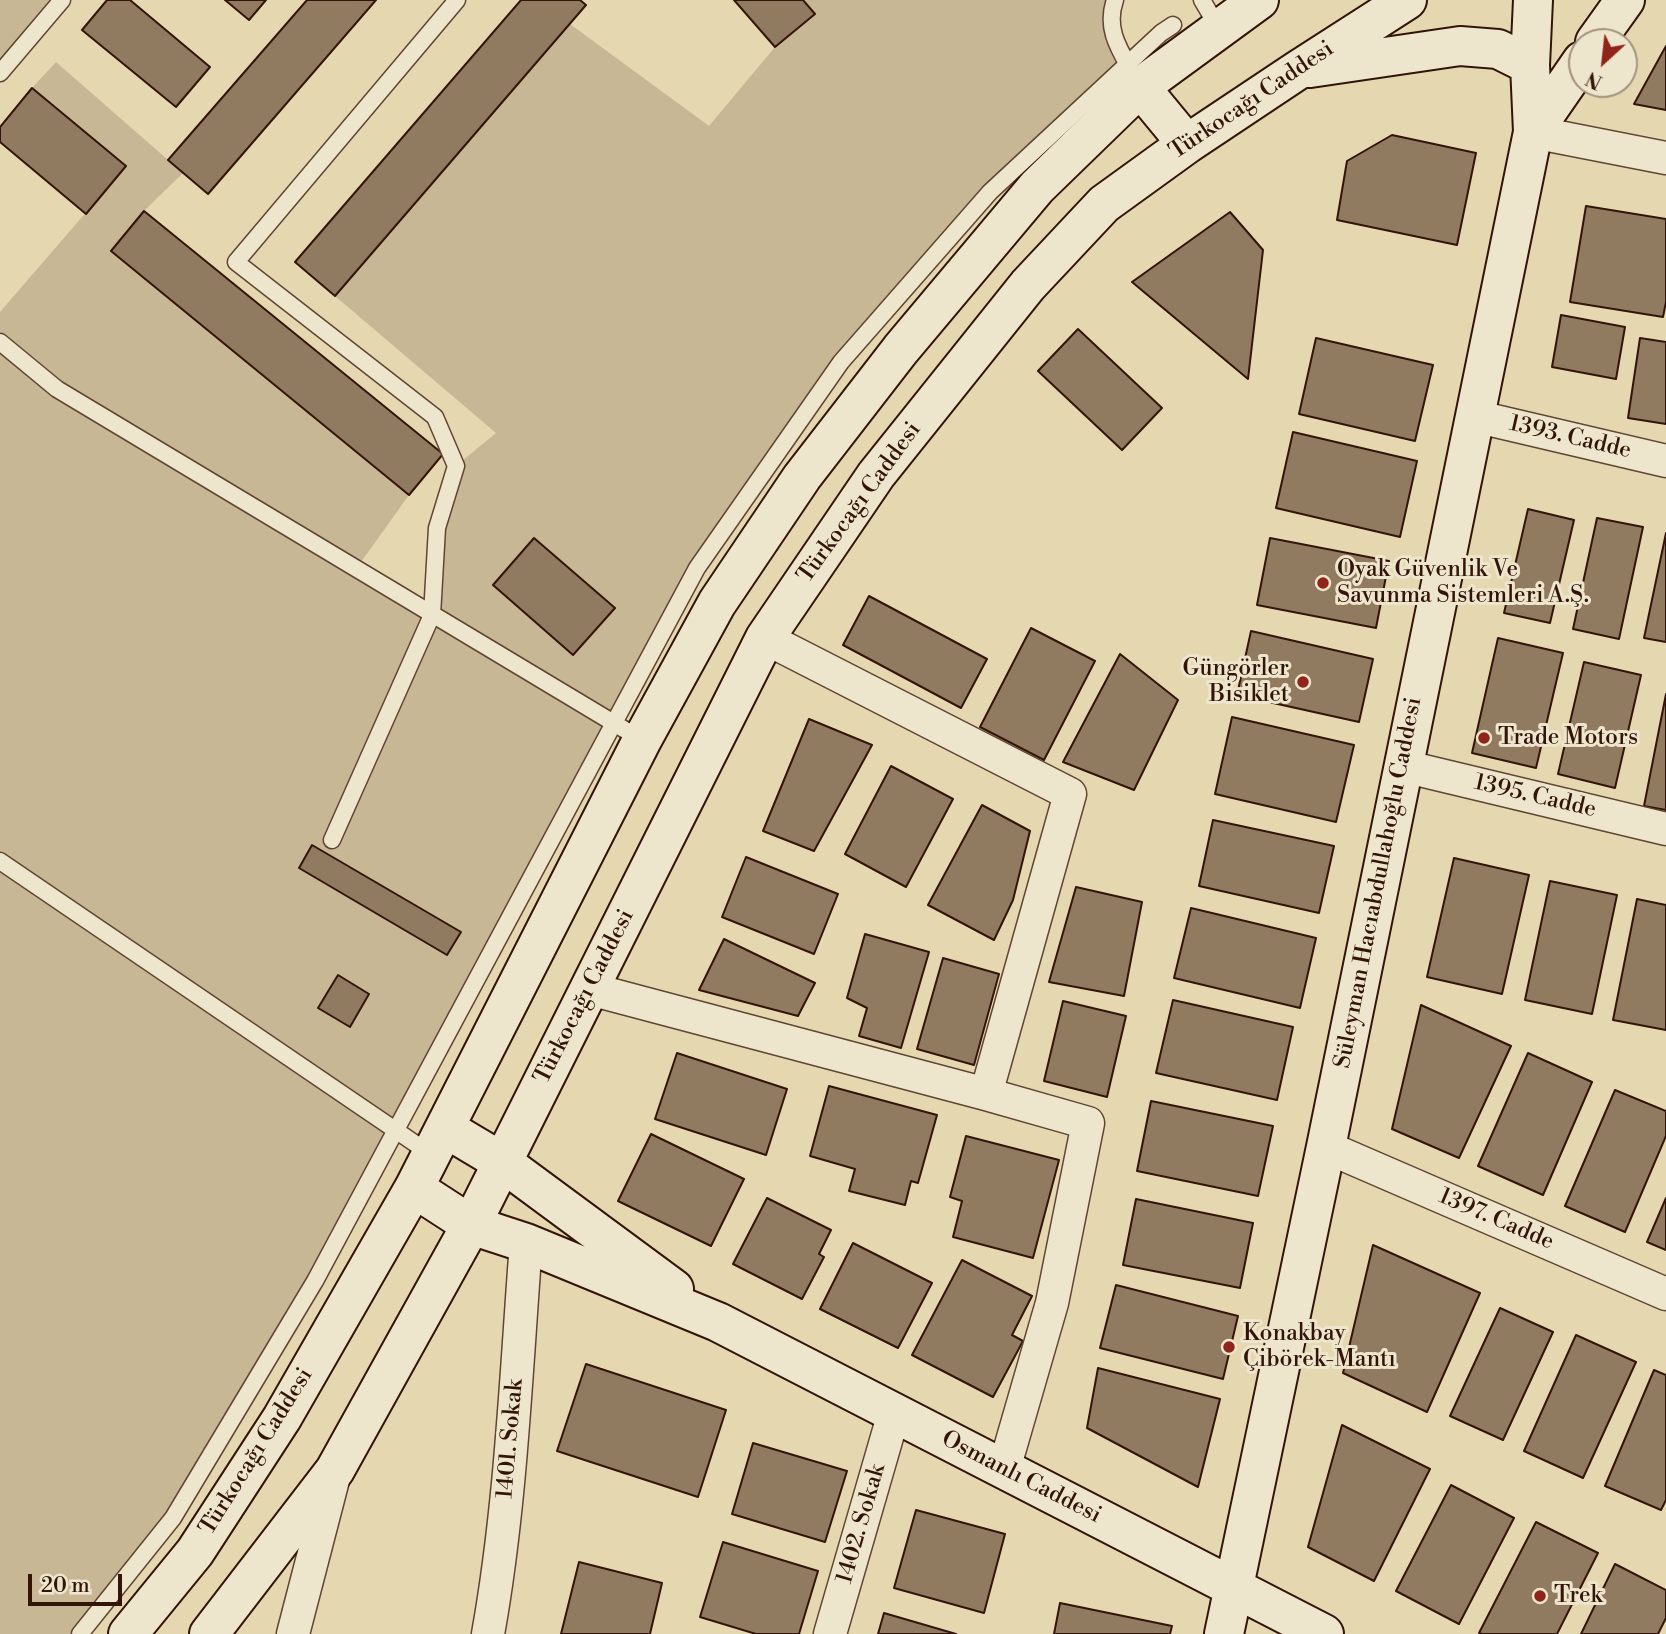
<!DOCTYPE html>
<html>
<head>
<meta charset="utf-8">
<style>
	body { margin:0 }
	#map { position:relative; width:1666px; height:1634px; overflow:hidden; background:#e5d8b1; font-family:"Libre Bodoni",serif }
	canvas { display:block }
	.north { position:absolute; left:1568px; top:28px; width:70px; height:70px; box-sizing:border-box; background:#eee6cc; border:2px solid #a3927e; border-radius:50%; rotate:207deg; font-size:19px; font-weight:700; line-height:28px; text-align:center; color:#331409 }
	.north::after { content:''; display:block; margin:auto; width:24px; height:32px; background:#8f2418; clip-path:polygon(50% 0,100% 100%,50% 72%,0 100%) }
	.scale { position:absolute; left:28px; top:1574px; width:94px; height:32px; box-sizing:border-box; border:4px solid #331409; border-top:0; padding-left:9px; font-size:21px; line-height:24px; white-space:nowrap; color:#331409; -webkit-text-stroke:5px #eee6cc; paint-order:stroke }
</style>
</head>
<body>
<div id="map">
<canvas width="1666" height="1634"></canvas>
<div class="north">N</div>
<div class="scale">20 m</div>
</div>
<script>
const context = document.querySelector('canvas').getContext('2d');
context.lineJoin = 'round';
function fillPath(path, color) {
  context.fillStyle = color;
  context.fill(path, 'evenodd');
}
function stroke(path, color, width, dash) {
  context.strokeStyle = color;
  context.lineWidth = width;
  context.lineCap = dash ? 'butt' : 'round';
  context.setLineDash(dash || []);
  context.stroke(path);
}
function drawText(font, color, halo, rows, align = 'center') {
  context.font = font + ' "Libre Bodoni",serif';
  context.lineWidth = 6;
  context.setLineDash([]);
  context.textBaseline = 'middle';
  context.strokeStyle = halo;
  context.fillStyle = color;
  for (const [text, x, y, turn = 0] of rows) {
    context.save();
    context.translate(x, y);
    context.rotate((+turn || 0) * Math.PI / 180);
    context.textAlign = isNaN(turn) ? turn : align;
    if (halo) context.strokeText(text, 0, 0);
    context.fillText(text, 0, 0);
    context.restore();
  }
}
fillPath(new Path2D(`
	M0 0H66L0 78Z
	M803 0H1115L1128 64 990 192 841 362 697 568 395 1130 173 1518 80 1634H0V312L126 166 32 88 56 62 183 173 144 211 111 251 409 495 356 569 431 615 437 528 456 466 496 433 335 296 570 24 709 126 775 47 814 14Z`), '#c7b794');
const building = new Path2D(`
	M107 0H130L210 67 176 107 82 30Z
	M225 0H266L249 20Z
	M307 0H376L208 194 168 160Z
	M521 0H580L586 5 335 296 295 262Z
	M734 0H803L815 14 775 47Z
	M1666 46V110L1634 104Z
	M32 88 126 166 86 214 0 142V127Z
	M1392 135 1476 153 1457 245 1337 220 1347 161Z
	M1586 206 1666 219V302L1663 317 1570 302Z
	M144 211 443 454 409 495 111 251Z
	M1230 212 1263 250 1248 379 1132 282Z
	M1561 315 1625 327 1616 379 1552 367Z
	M1078 329 1162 408 1122 450 1038 371Z
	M1316 338 1433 365 1415 441 1299 414Z
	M1640 338 1666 342V424L1628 418Z
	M1293 432 1417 461 1400 537 1276 508Z
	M1528 509 1574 520 1550 623 1504 613Z
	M1597 518 1643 527 1619 639 1573 629Z
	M1666 533V642L1644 638Z
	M534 538 615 608 573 655 493 585Z
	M1270 538 1389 561 1376 628 1257 605Z
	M869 596 987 659 961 708 843 645Z
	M1031 628 1095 661 1044 760 980 727Z
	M1251 631 1373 659 1359 722 1237 695Z
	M1498 638 1563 653 1536 768 1472 753Z
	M1120 654 1178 700 1134 790 1063 762Z
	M1584 662 1641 675 1615 788 1558 774Z
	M1666 694V810L1644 806Z
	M1232 717 1354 745 1336 822 1215 794Z
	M809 719 872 745 814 851 763 831Z
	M891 766 953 799 906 887 845 854Z
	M982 805 1030 831 1013 900 994 940 928 905Z
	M1213 820 1334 846 1319 913 1199 886Z
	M312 845 461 932 447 955 299 868Z
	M746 857 838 894 814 954 722 917Z
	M1454 858 1529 875 1502 994 1427 977Z
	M1550 881 1617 895 1592 1014 1525 1000Z
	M1076 887 1142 902 1124 996 1049 982Z
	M1637 899 1666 905V1030L1613 1020Z
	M1191 908 1316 938 1300 1008 1174 978Z
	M865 934 929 952 901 1048 859 1036 867 1008 847 998Z
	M724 939 815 983 798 1016 699 990Z
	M943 958 999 974 974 1065 917 1049Z
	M338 975 369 994 350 1027 318 1008Z
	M1173 1000 1293 1027 1277 1100 1156 1073Z
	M1063 1001 1126 1016 1107 1097 1044 1081Z
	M1421 1005 1511 1046 1459 1158 1392 1129Z
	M677 1053 787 1089 766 1155 655 1119Z
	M1528 1053 1592 1082 1543 1195 1478 1166Z
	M829 1086 937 1115 918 1183 911 1181 905 1205 849 1191 855 1169 810 1156Z
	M1615 1090 1666 1111V1136L1625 1232 1565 1206Z
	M1151 1101 1273 1126 1258 1196 1137 1171Z
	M651 1134 744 1179 711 1246 618 1201Z
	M966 1136 1059 1160 1033 1258 953 1237 962 1201 950 1197Z
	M767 1198 831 1230 819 1254 824 1257 802 1299 733 1264Z
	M1666 1198V1250L1647 1242Z
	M1136 1199 1253 1223 1240 1288 1123 1265Z
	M853 1243 932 1283 898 1348 820 1309Z
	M1373 1245 1480 1293 1427 1412 1343 1373Z
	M962 1260 1032 1296 1012 1335 1023 1341 993 1397 912 1355Z
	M1116 1285 1238 1316 1223 1379 1100 1348Z
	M1500 1308 1553 1332 1503 1440 1450 1416Z
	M1576 1335 1636 1362 1583 1478 1524 1451Z
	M586 1364 726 1410 698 1497 557 1451Z
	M1098 1368 1220 1399 1198 1487 1087 1428Z
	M1654 1370 1666 1375V1500L1661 1510 1605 1486Z
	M1342 1425 1430 1469 1374 1581 1308 1547Z
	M753 1443 847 1471 825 1542 732 1514Z
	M1451 1485 1514 1518 1459 1624 1396 1591Z
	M916 1510 1005 1534 984 1613 894 1588Z
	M1536 1522 1598 1553 1557 1634H1482L1479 1633Z
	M723 1542 818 1571 799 1634H756L700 1617Z
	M579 1562 662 1583 650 1634H561Z
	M1615 1564 1666 1590V1618L1658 1634H1581Z
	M1060 1603 1172 1626 1170 1634H1054Z
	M884 1613 956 1634H878Z`);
fillPath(building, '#907a60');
stroke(building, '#331409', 2);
const lane = new Path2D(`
	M1115 0C1105 28 1119 49 1132 72
	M1202 0 1219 29
	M0 73 62 0
	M0 342 57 389 642 740
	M332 840 432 615 437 528 456 466 435 417 236 262 457 0
	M0 861 432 1155
	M80 1634 173 1518 315 1281 697 568 841 362 990 192 1161 33 1173 25`);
const street = new Path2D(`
	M1533 132 1666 158
	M1474 416 1666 461
	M765 638 1070 794 986 1094
	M1403 766 1666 829
	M590 989 986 1094 1088 1123 1052 1303 1004 1469
	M1326 1147 1666 1294
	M293 1634 334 1476
	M488 1634C511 1506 516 1374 526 1243
	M830 1634 894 1413`);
const secondary = new Path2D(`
	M1595 42 1625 0
	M1310 68 1460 46 1498 49 1530 65
	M1140 87 1187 144
	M1533 132 1582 61
	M445 1128 502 1162 674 1289
	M414 1188 471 1225 526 1243 718 1322 1324 1634
	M128 1634 195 1552 282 1418 414 1188 642 740 717 603 802 477 901 349 1037 187 1140 87 1259 0
	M209 1634 335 1470 471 1225 765 638 876 475 1028 285 1104 204 1187 144 1298 70 1407 0
	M1224 1634 1326 1147 1533 132 1530 65 1533 0`);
stroke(lane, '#604533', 19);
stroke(street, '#604533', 35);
stroke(secondary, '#331409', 42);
stroke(lane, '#eee6cc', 16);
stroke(street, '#eee6cc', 32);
stroke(secondary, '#eee6cc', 38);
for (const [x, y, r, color] of [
	[1323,583,7,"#8f2418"],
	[1303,682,7,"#8f2418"],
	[1484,738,7,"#8f2418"],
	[1229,1347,7,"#8f2418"],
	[1540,1596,7,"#8f2418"]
]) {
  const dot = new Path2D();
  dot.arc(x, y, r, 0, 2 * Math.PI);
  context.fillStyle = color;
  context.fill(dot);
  stroke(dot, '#eee6cc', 2.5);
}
drawText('23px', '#331409', '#eee6cc', [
	["Türkocağı Caddesi",1252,101,-34],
	["1393. Cadde",1570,438,13],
	["Türkocağı Caddesi",860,503,-54],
	["1395. Cadde",1535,797,13],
	["Süleyman Hacıabdullahoğlu Caddesi",1379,883,-79],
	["Türkocağı Caddesi",585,997,-63],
	["1397. Cadde",1496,1220,23],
	["1401. Sokak",511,1439,-85],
	["Türkocağı Caddesi",257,1452,-58],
	["Osmanlı Caddesi",1021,1478,27],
	["1402. Sokak",862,1524,-74]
]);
drawText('23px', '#331409', '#eee6cc', [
	["Oyak Güvenlik Ve",1337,570],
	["Savunma Sistemleri A.Ş.",1337,596],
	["Güngörler",1289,669,"right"],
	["Bisiklet",1289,695,"right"],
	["Trade Motors",1498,738],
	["Konakbay",1243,1334],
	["Çibörek-Mantı",1243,1360],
	["Trek",1554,1596]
], 'left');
</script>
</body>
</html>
